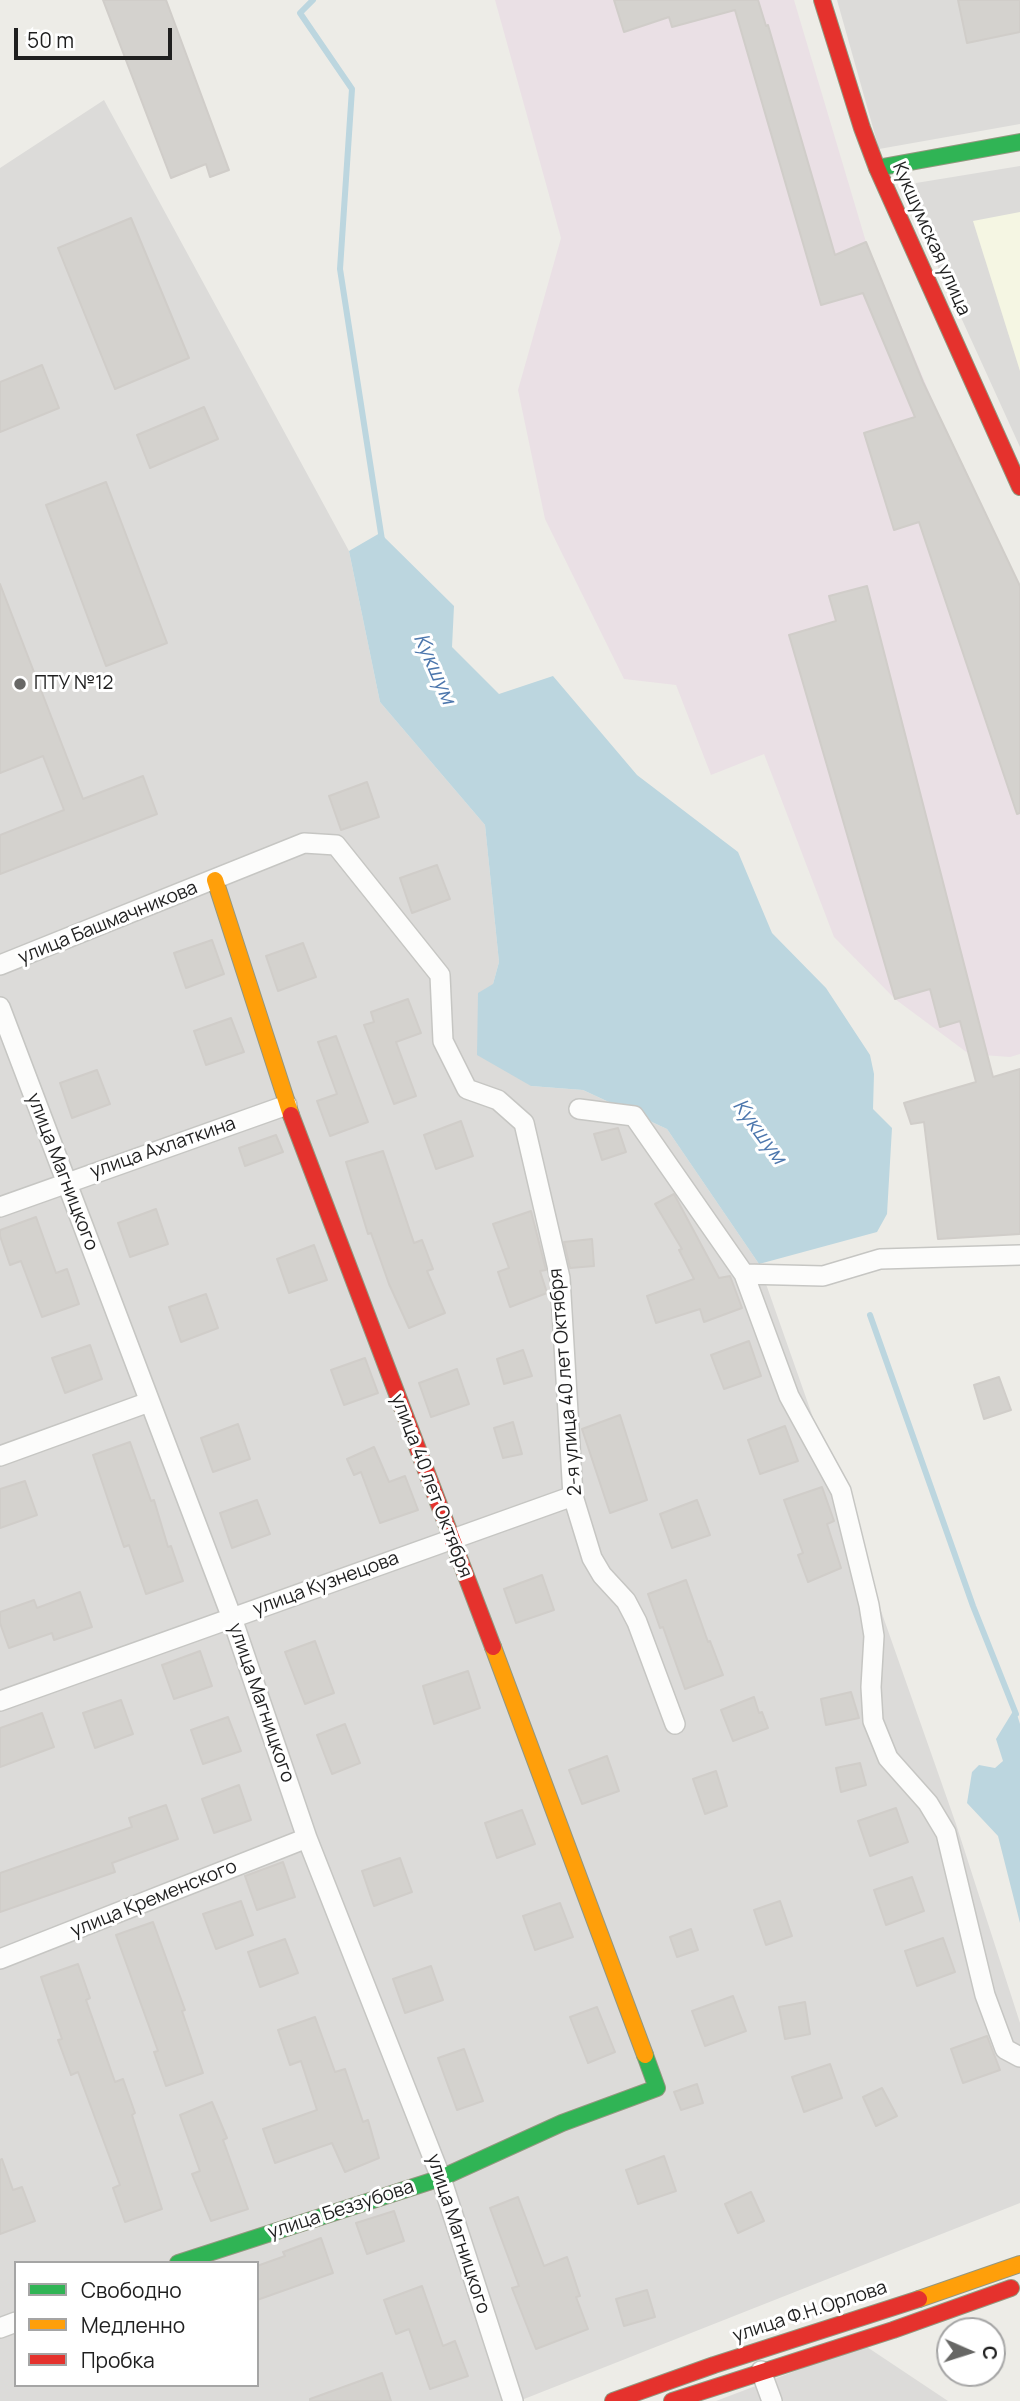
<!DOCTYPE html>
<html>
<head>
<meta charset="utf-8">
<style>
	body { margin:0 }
	#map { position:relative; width:1020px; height:2401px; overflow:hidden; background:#edece7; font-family:Manrope,sans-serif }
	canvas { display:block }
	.legend { position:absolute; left:14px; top:2261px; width:245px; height:126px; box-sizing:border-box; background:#fff; border:2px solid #a5a5a5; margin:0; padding:9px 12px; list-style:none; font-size:21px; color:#1f1f1f }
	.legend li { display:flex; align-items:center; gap:14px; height:35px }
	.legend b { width:35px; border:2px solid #a5a5a5 }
	.north { position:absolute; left:936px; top:2317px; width:70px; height:70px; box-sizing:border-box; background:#fff; border:2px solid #a5a5a5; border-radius:50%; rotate:93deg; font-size:19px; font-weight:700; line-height:28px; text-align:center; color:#1f1f1f }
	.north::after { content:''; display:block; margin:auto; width:24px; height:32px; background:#676765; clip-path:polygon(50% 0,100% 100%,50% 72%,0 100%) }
	.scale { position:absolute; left:14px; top:28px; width:158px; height:32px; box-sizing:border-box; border:4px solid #1f1f1f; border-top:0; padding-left:9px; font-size:21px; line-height:24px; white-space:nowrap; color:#1f1f1f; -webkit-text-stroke:5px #fff; paint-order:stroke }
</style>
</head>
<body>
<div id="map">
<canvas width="1020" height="2401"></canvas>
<ul class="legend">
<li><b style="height:9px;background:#30b455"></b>Свободно</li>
<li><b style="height:9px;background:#ff9f0a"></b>Медленно</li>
<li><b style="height:9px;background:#e5322d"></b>Пробка</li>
</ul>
<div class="north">С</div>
<div class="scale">50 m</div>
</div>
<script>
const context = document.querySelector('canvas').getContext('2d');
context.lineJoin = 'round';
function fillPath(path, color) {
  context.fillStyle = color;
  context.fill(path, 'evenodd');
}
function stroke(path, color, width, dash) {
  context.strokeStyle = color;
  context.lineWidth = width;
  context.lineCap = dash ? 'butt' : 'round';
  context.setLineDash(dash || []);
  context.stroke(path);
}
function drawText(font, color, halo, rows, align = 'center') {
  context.font = font + ' Manrope,sans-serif';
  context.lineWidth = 6;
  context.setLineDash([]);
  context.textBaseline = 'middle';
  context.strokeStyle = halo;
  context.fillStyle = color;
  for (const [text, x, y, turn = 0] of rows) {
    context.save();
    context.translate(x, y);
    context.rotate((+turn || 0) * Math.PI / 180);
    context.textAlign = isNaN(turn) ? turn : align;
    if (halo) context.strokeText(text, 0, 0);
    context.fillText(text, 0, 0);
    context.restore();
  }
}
fillPath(new Path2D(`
	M837 0H1020V124L879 149Z
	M104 100 349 551 380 702 485 825 499 962 493 984 531 1086 583 1090 667 1129 759 1264 956 1824 1020 2023V2203L519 2401H0V168ZM16 2263H257V2385H16Z
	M1020 166V447L908 201 916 183Z
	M864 2345 948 2401H716Z`), '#dcdbd9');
fillPath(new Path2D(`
	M495 0H794L866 242 935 406 1020 586V1054L1010 1057 969 1054 895 999 834 937 764 754 711 775 676 685 624 679 545 519 518 390 561 238Z`), '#eae0e5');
fillPath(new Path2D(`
	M1020 212V371L973 221Z`), '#f5f6e3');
fillPath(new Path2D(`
	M380 533 454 606 452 647 499 694 553 676 637 775 738 852 772 933 826 988 870 1055 874 1074 873 1109 892 1128 887 1214 877 1232 759 1264 667 1129 583 1090 531 1086 477 1055 478 993 493 984 499 962 485 825 380 702 349 551Z
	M1015 1708 1020 1724V1923L998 1836 967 1803 972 1772 979 1765 995 1768 1003 1761 996 1739Z`), '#bcd6df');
stroke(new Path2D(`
	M313 0 300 13 352 89 340 269 382 540
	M870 1315 973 1606 1016 1714`), '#bcd6df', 6);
const building = new Path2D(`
	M103 0H166L229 170 210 177 206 164 171 178Z
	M614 0H758L766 26 768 25 835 255 866 242 923 382 1020 586V813L1017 814 919 522 894 530 864 433 915 417 863 293 821 305 735 10 672 27 669 17 624 32Z
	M958 0H1020V32L967 43Z
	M131 218 189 358 115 389 58 248Z
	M42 365 59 408 0 432V382Z
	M204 407 218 439 150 468 137 435Z
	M106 482 167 643 106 666 46 505Z
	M0 584 83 799 143 776 157 814 0 874V835L64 810 43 756 0 773Z
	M867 586 993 1077 1020 1069V1234L938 1239 924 1122 911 1124 904 1103 976 1082 960 1021 940 1027 930 989 895 999 789 635 836 621 829 596Z
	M367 782 379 817 341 830 329 796Z
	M437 865 450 899 412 913 400 878Z
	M212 940 224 974 186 988 174 953Z
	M303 943 316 977 278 991 266 956Z
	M408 999 421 1033 396 1042 416 1096 394 1104 364 1025 374 1022 371 1012Z
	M231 1018 244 1052 206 1065 194 1031Z
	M336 1036 368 1122 330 1136 317 1101 337 1094 318 1042Z
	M97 1070 110 1104 72 1118 60 1083Z
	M461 1121 473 1156 436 1169 424 1135Z
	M618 1128 626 1152 602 1160 594 1134Z
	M276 1135 283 1152 245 1166 239 1148Z
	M383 1151 414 1243 422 1240 433 1269 427 1271 445 1313 409 1328 389 1284 371 1233 368 1234 346 1162Z
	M674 1194 719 1278 730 1276 742 1308 704 1322 700 1309 656 1323 647 1296 694 1279 679 1250 682 1249 655 1204Z
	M156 1209 168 1244 130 1257 118 1223Z
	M531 1211 546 1270 540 1271 547 1293 510 1307 498 1272 509 1268 493 1224Z
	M36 1217 56 1273 67 1269 79 1304 42 1317 21 1261 10 1265 0 1236V1230Z
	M592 1239 594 1266 570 1268 564 1242Z
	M314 1245 327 1280 289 1293 277 1259Z
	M206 1294 218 1328 181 1342 169 1307Z
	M749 1341 761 1376 724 1389 711 1355Z
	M90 1345 102 1379 65 1393 52 1358Z
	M523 1350 532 1376 504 1384 497 1359Z
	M365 1358 378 1393 344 1405 331 1370Z
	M457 1369 469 1404 431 1417 419 1383Z
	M999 1377 1011 1410 984 1419 974 1385Z
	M620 1415 647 1500 610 1513 582 1429Z
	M513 1422 522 1454 503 1458 494 1428Z
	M238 1424 250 1459 213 1472 201 1438Z
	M785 1426 798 1461 760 1474 748 1440Z
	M130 1442 151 1501 154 1500 168 1547 171 1546 183 1581 146 1594 129 1545 124 1547 93 1455Z
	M374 1447 389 1482 405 1476 418 1510 380 1523 361 1472 354 1475 347 1459Z
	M25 1481 37 1515 0 1528V1489Z
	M822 1487 834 1521 827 1524 841 1568 808 1582 798 1555 803 1553 784 1500Z
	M257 1500 270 1534 232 1548 220 1513Z
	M697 1500 710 1535 672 1548 660 1514Z
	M542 1575 554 1610 516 1623 504 1589Z
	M686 1580 708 1642 710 1641 723 1675 685 1689 663 1627 660 1628 648 1594Z
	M80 1592 92 1627 54 1640 52 1633 9 1648 0 1623V1612L34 1600 37 1608Z
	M315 1641 334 1693 305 1704 285 1652Z
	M200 1651 212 1686 174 1699 162 1665Z
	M468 1671 480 1708 434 1724 423 1686Z
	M851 1692 859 1718 826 1725 821 1699Z
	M754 1697 759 1713 762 1712 768 1728 733 1741 721 1710Z
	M121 1700 133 1734 95 1748 83 1713Z
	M42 1713 54 1747 0 1767V1728Z
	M228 1717 241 1751 203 1764 191 1730Z
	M345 1724 360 1763 332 1774 317 1735Z
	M607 1756 619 1791 582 1804 569 1770Z
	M860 1763 866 1785 841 1792 836 1768Z
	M716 1771 727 1806 705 1814 693 1779Z
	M239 1785 251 1820 214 1833 202 1799Z
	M166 1805 178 1839 112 1863 115 1872 0 1912V1873L132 1827 129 1818Z
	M896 1808 908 1842 870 1856 858 1821Z
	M522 1810 535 1844 497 1858 485 1823Z
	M400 1858 412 1892 374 1906 362 1871Z
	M283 1862 295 1897 257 1910 245 1876Z
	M912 1877 924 1911 886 1925 874 1890Z
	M241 1901 253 1935 216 1949 203 1914Z
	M780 1901 792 1936 766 1945 754 1910Z
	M560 1903 573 1937 535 1950 523 1916Z
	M153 1922 185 2010 182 2011 203 2073 166 2086 154 2052 158 2051 116 1935Z
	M691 1929 698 1950 677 1957 670 1937Z
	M943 1938 955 1972 917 1986 905 1951Z
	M285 1939 298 1973 260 1987 248 1952Z
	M78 1964 90 1998 86 2000 115 2082 123 2079 135 2113 132 2115 162 2209 125 2222 113 2188 120 2185 78 2072 71 2075 58 2040 62 2039 41 1977Z
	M431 1966 443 2000 405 2013 393 1979Z
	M733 1996 746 2031 705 2046 692 2011Z
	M805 2002 810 2034 785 2039 779 2007Z
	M597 2007 615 2052 588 2063 570 2017Z
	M315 2017 335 2072 345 2069 363 2122 368 2120 379 2158 345 2172 332 2143 275 2163 263 2129 317 2110 301 2061 290 2065 278 2030Z
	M987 2036 1000 2070 963 2083 951 2049Z
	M464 2049 483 2101 457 2110 438 2058Z
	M830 2064 842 2098 804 2112 792 2077Z
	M697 2084 703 2103 681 2110 674 2092Z
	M882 2088 897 2116 876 2126 863 2097Z
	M212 2102 227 2138 223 2140 248 2209 211 2221 192 2174 200 2171 180 2115Z
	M664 2156 676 2191 638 2204 626 2170Z
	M2 2159 13 2190 22 2187 35 2221 0 2234V2160Z
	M751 2192 764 2221 738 2233 725 2204Z
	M518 2197 544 2266 567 2257 580 2296 576 2297 588 2329 536 2349 512 2288 519 2286 490 2208Z
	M394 2211 404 2241 367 2254 356 2223Z
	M321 2238 333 2273 257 2300V2266L285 2256 283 2252Z
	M422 2286 443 2346 455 2341 468 2376 430 2389 409 2329 396 2334 384 2300Z
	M647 2290 655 2317 624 2326 616 2299Z
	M382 2373 391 2401H310V2399Z`);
fillPath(building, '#d4d2ce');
stroke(building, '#d0cdc9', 2);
const street = new Path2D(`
	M0 965 304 843 336 845 440 975 443 1041 467 1089 498 1100 524 1123 560 1278 573 1496 592 1558 602 1575 626 1601 637 1622 675 1724
	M0 1007 232 1618 307 1838 441 2178 513 2401
	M579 1109 634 1116 744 1274 789 1396 841 1491 869 1605 874 1636 871 1687 873 1721 888 1758 928 1803 946 1833 985 1995 1005 2049 1020 2057
	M0 1207 287 1105
	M744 1274 823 1276 880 1259 1020 1255
	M0 1456 149 1402
	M0 1701 573 1496
	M0 1959 307 1838
	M0 2328 16 2322
	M761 2371 772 2401`);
const fast = new Path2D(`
	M877 168 1020 142
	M178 2263 441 2178 562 2123 657 2088 645 2055`);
const slow = new Path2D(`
	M215 880 291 1115
	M493 1647 645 2055
	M919 2299 1020 2264`);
const jam = new Path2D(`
	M822 0 862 128 877 168 1020 487
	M291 1115 493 1647
	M613 2401 714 2365 919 2299
	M672 2401 893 2330 1011 2288`);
stroke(street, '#c6c6c3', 22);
stroke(fast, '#93977f', 18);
stroke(slow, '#93977f', 18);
stroke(jam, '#93977f', 18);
stroke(street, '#fcfcfb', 19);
stroke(fast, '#30b455', 16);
stroke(slow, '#ff9f0a', 16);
stroke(jam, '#e5322d', 16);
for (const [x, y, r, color] of [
	[20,684,7,"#676765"]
]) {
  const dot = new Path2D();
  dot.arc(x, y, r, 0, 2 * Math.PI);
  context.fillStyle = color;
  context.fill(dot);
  stroke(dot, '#fff', 2.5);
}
drawText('19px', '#1f1f1f', '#fff', [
	["Кукшумская улица",931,239,66],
	["улица Башмачникова",108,923,-22],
	["улица Ахлаткина",163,1148,-19],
	["улица Магницкого",62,1172,69],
	["2-я улица 40 лет Октября",566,1382,-95],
	["улица 40 лет Октября",431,1486,69],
	["улица Кузнецова",326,1584,-20],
	["улица Магницкого",261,1703,71],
	["улица Кременского",154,1899,-22],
	["улица Беззубова",341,2210,-18],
	["улица Магницкого",458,2234,72],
	["улица Ф.Н.Орлова",810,2312,-18]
]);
drawText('19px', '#1f1f1f', '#fff', [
	["ПТУ №12",34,684]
], 'left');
drawText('italic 21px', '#4d77ad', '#fff', [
	["Кукшум",434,669,66],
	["Кукшум",759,1132,54]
]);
</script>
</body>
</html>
